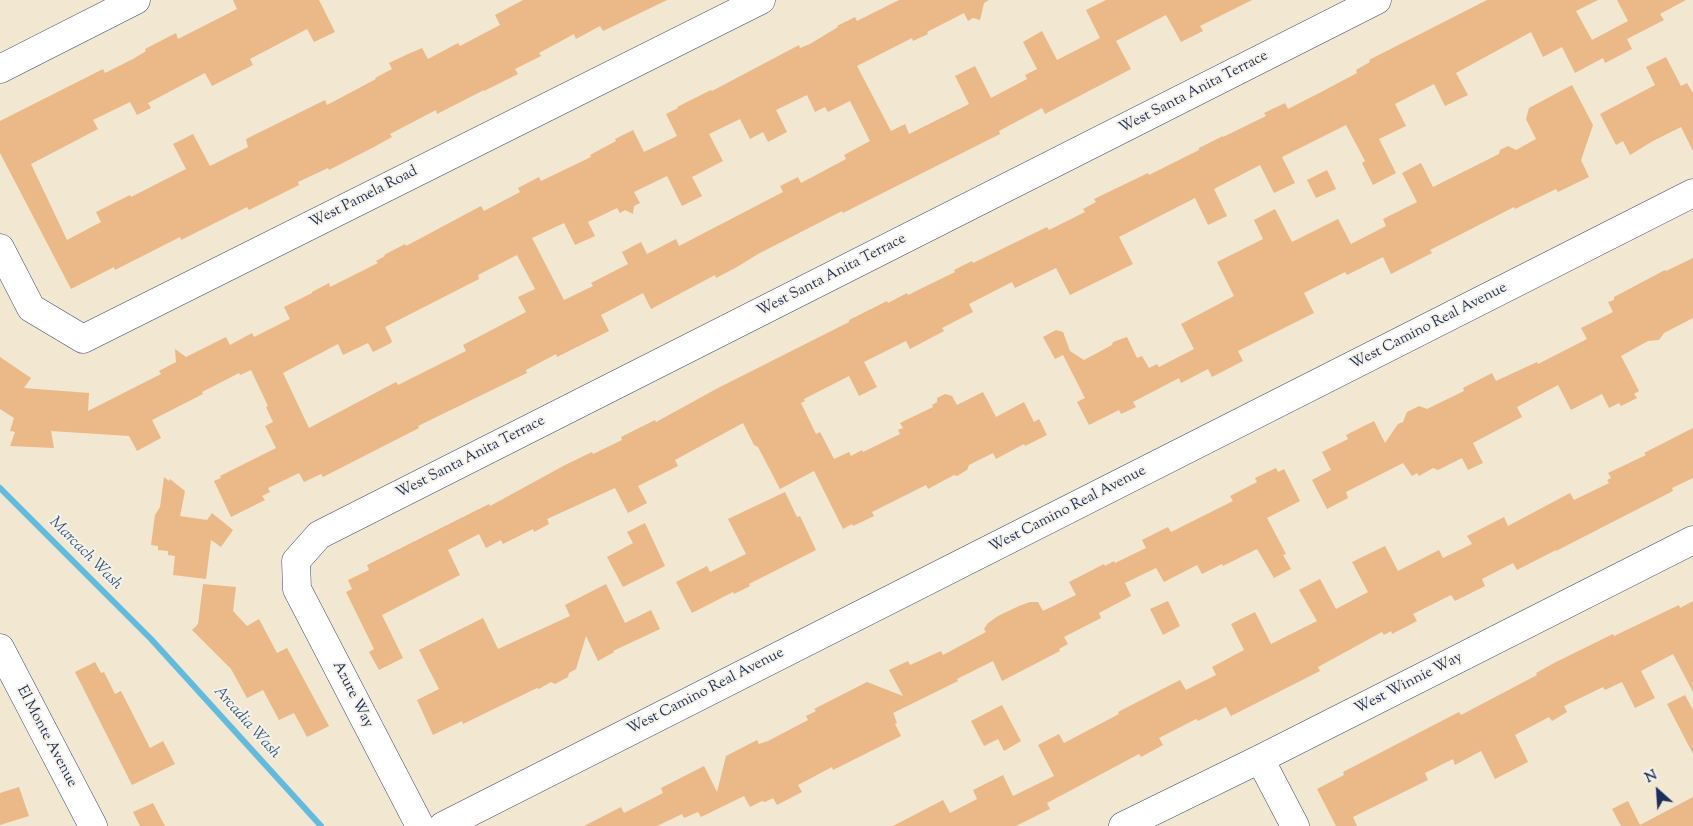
<!DOCTYPE html>
<html>
<head>
<meta charset="utf-8">
<style>
	body { margin:0 }
	#map { position:relative; width:1693px; height:826px; overflow:hidden; background:#f2e7d0; font-family:"Sorts Mill Goudy",serif }
	canvas { display:block }
	.north { position:absolute; left:1633px; top:766px; width:50px; height:50px; -webkit-text-stroke:4px #f7f3e8; paint-order:stroke; rotate:334deg; font-size:14px; font-weight:700; line-height:20px; text-align:center; color:#1b2f5e }
	.north::after { content:''; display:block; margin:auto; width:18px; height:22px; background:#1b2f5e; clip-path:polygon(50% 0,100% 100%,50% 72%,0 100%) }
</style>
</head>
<body>
<div id="map">
<canvas width="1693" height="826"></canvas>
<div class="north">N</div>
</div>
<script>
const context = document.querySelector('canvas').getContext('2d');
context.lineJoin = 'round';
function stroke(path, color, width, dash) {
  context.strokeStyle = color;
  context.lineWidth = width;
  context.lineCap = dash ? 'butt' : 'round';
  context.setLineDash(dash || []);
  context.stroke(path);
}
function fillPath(path, color) {
  context.fillStyle = color;
  context.fill(path, 'evenodd');
}
function drawText(font, color, halo, rows, align = 'center') {
  context.font = font + ' "Sorts Mill Goudy",serif';
  context.lineWidth = 4;
  context.setLineDash([]);
  context.textBaseline = 'middle';
  context.strokeStyle = halo;
  context.fillStyle = color;
  for (const [text, x, y, turn = 0] of rows) {
    context.save();
    context.translate(x, y);
    context.rotate((+turn || 0) * Math.PI / 180);
    context.textAlign = isNaN(turn) ? turn : align;
    if (halo) context.strokeText(text, 0, 0);
    context.fillText(text, 0, 0);
    context.restore();
  }
}
stroke(new Path2D(`
	M0 488 151 639 321 826`), '#61bbdf', 6);
fillPath(new Path2D(`
	M233 0H319L335 32 314 42 307 29 250 59 253 65 212 86 205 73 148 103 151 108 137 115 130 102 93 120 98 129 31 164 67 240 101 222 96 212 130 195 131 197 186 169 173 144 193 134 210 166 248 147 246 139 325 100 327 105 376 79 375 78 392 69 389 63 408 54 422 48 428 59 458 43 460 46 500 25 495 15 523 0H667L603 31 600 26 576 39 574 34 539 53 541 56 515 69 518 74 484 91V90L437 114 436 110 390 134 392 137 372 148 329 170 328 168 298 182 299 185 249 210 247 207 181 240 180 237 115 270 114 267 71 289 0 153V121L103 69 105 73 133 59 146 51 145 49 176 33 178 39 237 9Z
	M899 0H989L984 3 980 20 973 18 968 21 964 13 927 32 928 34 913 41 912 38 857 66 891 131 905 124 909 134 969 104 955 76 975 66 991 98 1027 79 1025 75 1037 69 1023 42 1042 31 1057 60 1100 38 1086 10 1106 0H1252L1200 26 1203 31 1181 42 1166 15 1116 41 1131 69 1045 114 1042 108 999 131 1000 134 843 213 842 211 758 254 737 267 716 278 715 275 651 309 643 293 601 315 609 331 557 357 556 354 526 370 527 373 418 426 419 428 323 477 321 474 304 482 299 473 268 488 270 492 262 496 265 500 231 517 214 481 221 478 220 476 276 448 265 426 273 422 266 407 268 406 251 370 240 375 239 373 202 392 203 394 152 420 161 438 137 451 129 436 51 431 54 448 10 446 15 432 10 431 14 418 0 409V357L31 378 24 388 89 393 88 411 161 374 159 371 176 362 175 349 186 357 226 337 230 345 252 333 254 337 290 319 284 307 312 293V292L329 283 330 287 378 263 376 261 385 256 384 255 405 244 406 246 481 206 484 211 520 192 518 188 539 177 541 181 591 157 590 155 616 141 615 139 633 130 644 152 677 136 666 114 678 108 677 107 711 90 712 91 799 45 800 48 810 44 838 27 837 26 855 17 857 21ZM807 95 815 112 825 107 828 112 850 101 870 141 844 155 846 159 801 183 798 177 780 186 783 192 679 246 676 239 647 254 641 242 622 252 628 264 591 283 593 286 564 300 532 238 564 223 575 245 595 236 588 222 617 208 620 213 625 210 633 214 634 206 640 203 634 192 667 176 682 206 702 196 692 177 723 161 709 134 740 119 750 139 763 132 768 142 787 132 776 110ZM517 255 535 289 518 297 526 312 463 345 466 351 398 385 396 382 309 428 283 373 338 344 343 355 368 343 373 352 391 343 392 341 385 327 479 279 478 275Z
	M1487 0H1598L1576 11 1592 40 1628 21 1617 0H1686L1660 14 1664 20 1627 39 1632 49 1605 63 1603 58 1575 73 1562 47 1543 57 1531 32 1456 73 1468 95 1445 106 1434 84 1395 104 1406 126 1379 139 1396 173 1373 185 1362 163 1365 161 1346 125 1282 157 1295 183 1274 193 1260 165 1214 189 1227 216 1208 225 1195 198 1119 237 1133 264 1070 295 1056 268 1015 288 1012 282 969 304 973 312 942 328 944 331 910 349 906 341 864 362 877 387 859 396 849 376 804 399 805 401 801 403 816 434 820 432 834 459 849 452 851 456 862 450 863 452 900 434 898 430 903 428 900 423 933 407 932 405 937 402V398L945 394 952 396 957 405 983 392 996 417 1024 402 1034 422 1039 419 1047 435 1025 446 1024 444 996 459 993 453 969 465 967 470 957 476 954 475 928 489 926 485 872 512 874 516 853 526 852 524 843 529 814 471 780 489 758 447 754 445 743 423 675 460 678 466 638 486 647 503 628 513 615 488 547 519 549 524 534 532 533 529 503 544 501 540 486 548 479 534 448 550 460 575 382 615 403 658 379 670 369 652 374 649 346 592 352 589 348 580 369 570 367 565 489 504 490 506 565 465 592 452 593 454 622 440 621 437 655 420 656 422 718 388 849 322V320L887 301 888 303 907 293 908 295 955 272 954 270 972 261 973 263 1047 227 1049 230 1085 212 1083 209 1096 202 1094 199 1148 173 1149 175 1199 150V148L1223 136V137L1266 116 1264 113 1285 103 1288 109 1325 90 1357 73 1356 70 1370 62 1369 60Z
	M1666 57 1681 86 1687 83 1693 93V151L1681 127 1653 141 1630 155 1623 141 1616 145 1600 114 1655 85 1646 67Z
	M1572 85 1593 125 1581 160 1589 177 1558 192 1556 189 1515 209 1514 207 1430 250 1432 253 1391 274 1383 257 1347 275 1345 272 1304 293 1314 313 1238 351 1243 361 1212 377 1208 369 1181 383 1179 378 1133 402 1136 407 1121 414 1119 410 1089 425 1077 402 1085 398 1063 355 1055 359 1043 337 1056 330 1063 332 1070 351 1084 360 1112 345 1113 342 1127 337 1137 358 1142 356 1149 368 1157 364 1159 367 1194 349 1181 324 1234 296 1217 262 1263 239 1254 220 1275 209 1292 242 1338 219 1351 244 1386 226 1383 219 1417 202 1402 173 1421 163 1433 187 1499 154 1500 150 1508 146 1516 150 1536 139 1526 119 1529 108Z
	M1327 170 1336 189 1316 198 1307 180Z
	M1693 258V318L1664 333 1659 340 1648 341 1621 356 1639 391 1634 394 1637 398 1621 406 1619 403 1609 408 1602 394 1571 410 1558 385 1517 407 1522 417 1473 443 1483 463 1468 470 1462 458 1438 470 1433 468 1419 476 1417 473 1412 476 1403 463 1346 492 1348 498 1327 509 1312 480 1331 470 1322 452 1348 439 1346 435 1374 421 1385 443 1398 424 1403 422 1407 412 1419 406 1427 409 1464 391 1463 388 1492 373 1496 381 1537 362 1538 364 1587 339 1581 328 1613 312 1608 302 1614 300V297L1665 270 1666 271Z
	M1693 428V478L1672 488 1673 491 1556 551V550L1517 570 1513 563 1482 579 1485 586 1455 601 1451 595 1413 614 1417 621 1392 634 1391 631 1384 635 1382 632 1318 667 1320 671 1231 716 1226 707 1198 721 1196 719 1159 738 1163 745 1141 757 1139 754 1047 803 1050 809 1016 826H893L943 800 950 813 977 799 973 790 1003 775 1013 796 1054 776 1038 745 1059 734 1064 743 1119 714 1118 712 1180 680 1186 690 1216 675 1212 667 1244 650 1231 624 1255 612 1271 644 1317 621 1299 590 1320 579 1336 609 1368 592 1352 562 1385 546 1398 571 1439 550 1443 558 1472 544 1467 536 1504 517 1508 526 1570 493 1574 500 1609 483 1607 480 1611 478 1608 473 1646 455 1644 453Z
	M1276 468 1278 472 1284 469 1300 501 1267 518 1286 554 1283 555 1291 569 1274 578 1257 549 1223 566 1222 564 1202 574 1197 565 1164 582 1156 568 1125 583 1131 596 1099 613 1101 618 1064 637 1068 644 1059 649 1060 651 1002 681 993 661 957 679 958 681 893 713 897 723 895 724 901 736 833 770 832 767 798 785 802 792 777 805 773 798 765 802 762 801 750 807 744 796 701 817 698 812 684 818 682 814 657 826H584L621 807 624 813 663 793 661 788 704 766 717 792 726 756 757 740 759 744 768 741 808 720 806 716 816 711 814 709 867 682 903 696 889 670 908 661 910 665 941 651 943 655 986 632 984 629 988 623 998 616 1019 606 1030 602H1038L1043 611 1076 595 1069 582 1104 564 1105 566 1114 561 1115 563 1146 548 1142 540 1168 527 1171 532 1233 501 1230 496 1257 482 1255 478Z
	M164 477 169 481 170 479 185 491 180 516 207 520 212 513 233 530 221 547 211 540 206 579 173 575 175 556 168 555V551L158 550V546L151 545 155 515 160 507Z
	M785 492 797 517 800 516 816 550 749 584 750 586 734 594 733 592 692 613 676 582 707 566 710 572 746 554 728 519Z
	M645 523 665 566 623 587 607 557 633 543 627 532Z
	M203 584 236 587 233 611 247 626 259 619 277 653 287 648 329 726 307 737 294 713 279 720 263 690 247 698 231 669 192 630 198 624Z
	M606 584 625 623 651 610 660 629 613 651 614 652 598 661 586 636 576 669 569 673 568 677 555 684 551 682 539 689 537 688 463 724 462 721 433 735 417 700 439 689 419 650 483 618 498 649 570 616 565 605Z
	M1168 601 1180 626 1163 635 1150 609Z
	M1693 601V692L1673 654 1641 671 1655 698 1635 708 1622 682 1605 690 1603 687 1564 706 1567 712 1552 721 1549 717 1515 735 1528 762 1495 779 1481 751 1455 765 1453 759 1425 773 1428 780 1353 817 1357 826H1336L1317 789 1344 775 1343 772 1459 712 1461 715 1537 675 1536 673 1556 662 1613 634 1614 636 1679 605 1680 608Z
	M95 662 101 673 104 672 115 694 121 691 150 748 163 741 175 764 132 785 75 672Z
	M1685 695 1693 710V754L1667 704Z
	M1002 705 1021 741 1004 751 998 739 984 746 971 721Z
	M19 787 29 816 0 825V793Z
	M1693 797V826H1621L1612 809 1628 801 1640 825Z
	M153 803 165 826H140L133 812Z`), '#ebb887');
const minor = new Path2D(`
	M0 69 136 0
	M0 248 31 308 83 339 761 0
	M0 648 93 826
	M1260 759 1295 826
	M420 826 297 589 296 561 319 535 1377 0
	M443 826 1693 193
	M1123 826 1260 759 1693 540`);
stroke(minor, '#3b4b6f', 29);
stroke(minor, '#fff', 28);
drawText('15px', '#1b2f5e', '#f7f3e8', [
	["West Santa Anita Terrace",1194,93,-27],
	["West Pamela Road",364,198,-27],
	["West Santa Anita Terrace",832,276,-27],
	["West Camino Real Avenue",1429,327,-27],
	["West Santa Anita Terrace",471,458,-27],
	["West Camino Real Avenue",1068,510,-27],
	["West Winnie Way",1409,684,-27],
	["West Camino Real Avenue",706,692,-27],
	["Azure Way",352,695,63],
	["El Monte Avenue",46,737,62]
]);
drawText('italic 16px', '#305985', '#f7f3e8', [
	["Marcach Wash",85,554,45],
	["Arcadia Wash",246,723,48]
]);
</script>
</body>
</html>
